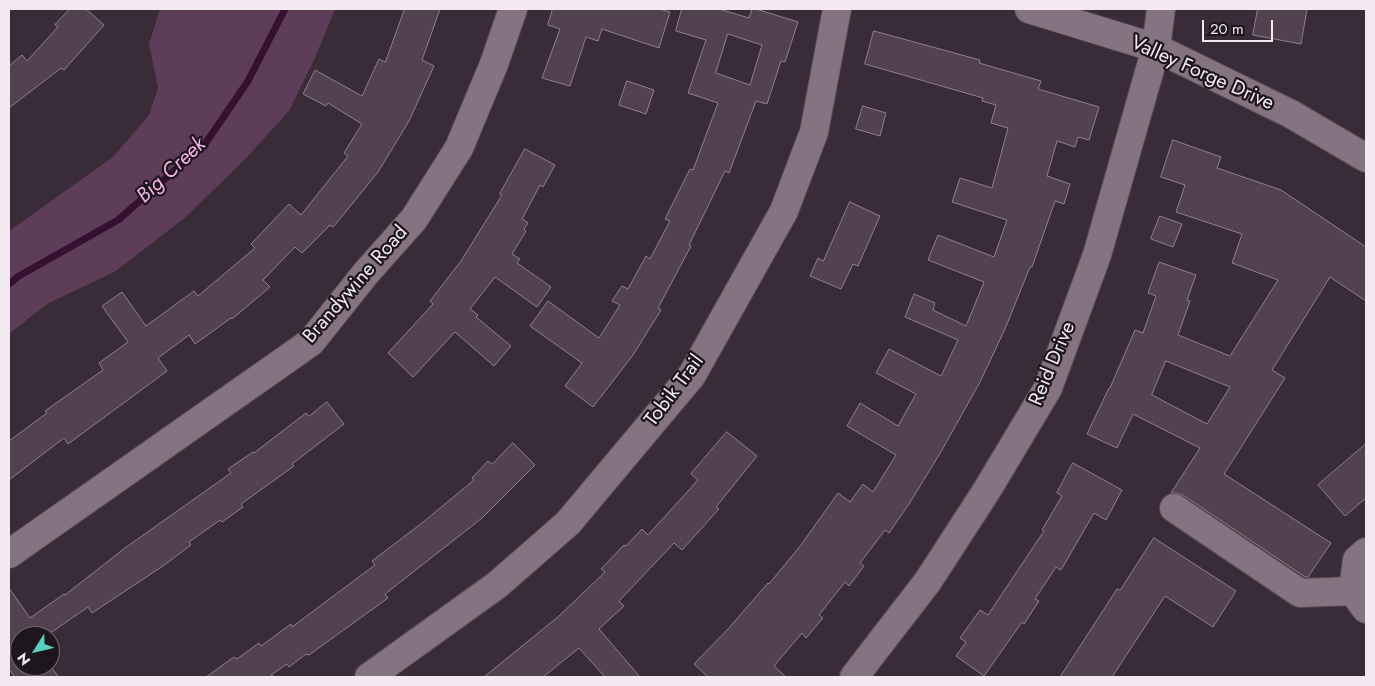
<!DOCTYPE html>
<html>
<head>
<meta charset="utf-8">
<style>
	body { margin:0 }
	#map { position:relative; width:1375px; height:686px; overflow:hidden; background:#3a2b38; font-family:Jost,sans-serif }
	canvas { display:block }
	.frame { position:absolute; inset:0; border:10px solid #f4e9f1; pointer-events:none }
	.north { position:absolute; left:10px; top:626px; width:50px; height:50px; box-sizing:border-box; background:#1d161c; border:1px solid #736a71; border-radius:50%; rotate:234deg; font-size:14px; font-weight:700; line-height:20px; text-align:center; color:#f4e9f1 }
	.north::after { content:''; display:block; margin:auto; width:18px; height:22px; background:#5acebd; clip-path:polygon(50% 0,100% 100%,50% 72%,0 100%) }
	.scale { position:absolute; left:1202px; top:20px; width:71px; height:22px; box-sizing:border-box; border:2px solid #f4e9f1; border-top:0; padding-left:6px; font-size:15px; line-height:18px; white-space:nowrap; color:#f4e9f1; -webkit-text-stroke:4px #1d161c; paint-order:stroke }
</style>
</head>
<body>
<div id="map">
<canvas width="1375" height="686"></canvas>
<div class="frame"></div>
<div class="north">N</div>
<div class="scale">20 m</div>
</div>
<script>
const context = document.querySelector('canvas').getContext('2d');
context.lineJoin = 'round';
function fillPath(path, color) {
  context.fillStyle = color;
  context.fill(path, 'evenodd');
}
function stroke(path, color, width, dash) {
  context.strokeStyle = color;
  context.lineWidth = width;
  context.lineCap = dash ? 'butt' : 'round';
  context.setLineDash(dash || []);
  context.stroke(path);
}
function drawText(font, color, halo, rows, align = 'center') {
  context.font = font + ' Jost,sans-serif';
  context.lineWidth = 4.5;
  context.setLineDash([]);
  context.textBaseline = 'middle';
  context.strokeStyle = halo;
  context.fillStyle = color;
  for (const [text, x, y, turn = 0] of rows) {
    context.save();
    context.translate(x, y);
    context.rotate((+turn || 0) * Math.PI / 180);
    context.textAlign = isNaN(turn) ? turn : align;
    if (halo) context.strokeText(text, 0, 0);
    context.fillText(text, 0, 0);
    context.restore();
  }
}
fillPath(new Path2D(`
	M160 9H335L314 60 289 111 247 157 187 216 116 271 47 304 9 334V231L113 157 149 115 158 88 149 44Z`), '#5e3d59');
stroke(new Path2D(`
	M9 284 19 276 118 220 205 144 248 81 285 9`), '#351031', 7);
const building = new Path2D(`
	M70 9H86L104 25 64 70 61 68 9 108V66L22 55 27 61 58 27 55 25Z
	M405 9H440L422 60 434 66 409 121 378 172 348 209 333 227 330 225 302 253 295 247 263 280 270 287 232 319 231 318 195 344 189 335 158 358 167 371 68 444 64 438 9 480V441L47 413 45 411 103 370 99 363 128 342 102 306 122 292 146 326 194 291 198 296 255 248 251 244 289 204 301 215 348 156 344 153 362 124 328 103 326 106 303 94 315 70 362 96 379 59 385 62Z
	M553 9H659L670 12 659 48 602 29 598 41 586 37 570 86 542 78 560 29 548 25Z
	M682 9H719L749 18 752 9H756L798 22 785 62 781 61 767 104 756 101 729 173 725 171 689 245 691 246 658 308 661 310 633 355 593 407 565 386 582 363 530 326 548 301 599 338 620 305 612 301 622 286 628 289 646 256 650 259 670 221 665 219 690 169 693 170 718 103 688 93 706 40 676 31ZM728 34 762 45 750 85 716 73Z
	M1258 9H1307L1301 44 1253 35Z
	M874 31 980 60 979 63 1041 81 1038 89 1099 107 1089 140 1078 137 1075 147 1057 141 1047 176 1070 184 1064 204 1055 201 1032 267H1030L1005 329 980 382 942 450 909 504 889 533 885 530 860 563 864 566 849 586 845 582 819 615 823 618 806 638 802 633 774 666 786 677H708L694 664 729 628 768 583 769 584 801 545 838 493 850 502 863 484 873 492 896 455 847 426 860 403 898 426 916 394 876 373 889 349 941 376 958 340 905 317 914 294 935 303 933 310 966 326 984 282 928 260 938 235 994 257 1007 220 952 202 960 178 992 188 1008 128 991 123 996 105 982 101 983 98 865 64Z
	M627 81 654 90 646 114 619 105Z
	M863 106 886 113 880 136 856 129Z
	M1173 140 1221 157 1217 168 1281 190 1366 247V301L1330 277 1272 370 1285 378 1224 474 1331 543 1308 577H1305L1183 495 1176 493H1171L1200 448 1133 414 1117 448 1087 434 1109 388H1110L1135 330 1143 333 1156 296 1148 293 1159 262 1196 275 1187 300 1190 301 1178 335 1230 356 1278 280 1232 263 1242 234 1176 212 1185 185 1161 177ZM1166 361 1230 387 1207 424 1152 395Z
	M525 149 555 165 543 187 540 185 522 219 528 223 524 229 526 231 512 254 520 259 517 263 551 287 537 307 495 277 470 309 478 315 476 317 511 346 494 366 455 332 413 377 388 353 433 304 430 301 461 261 502 195 500 194Z
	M850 202 880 216 858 266 853 264 841 289 810 276 818 258 823 261Z
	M1160 216 1182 224 1173 247 1151 239Z
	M327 402 344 424 292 464 294 466 241 504 243 507 222 522 220 520 189 542 191 545 163 566 92 613 88 607 46 636H20V666H50L59 677H15L9 669V588L30 618 64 594 65 595 125 548 231 473 228 469 253 452 254 453 306 413 309 416Z
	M727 432 757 456 716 507 719 509 682 550 674 543 619 601 624 606 599 629 640 677H605L579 648 543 677H484L559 616 605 572 601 569 624 545 626 546 642 529 648 535 698 480 691 474Z
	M513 443 535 465 482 518 385 594 388 598 309 655 306 654 289 667 287 664 271 675 275 677H206L234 657 237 659 259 643 261 646 291 624 292 627 375 565 372 561 422 523 474 480 472 478 488 461 492 464Z
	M1366 444V498L1345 516 1318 485Z
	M1073 463 1122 490 1106 520 1094 513 1061 570 1056 567 1035 599 1039 601 1024 624 1022 622 984 676 956 656 966 642 960 638 980 610 988 615 1044 531 1042 530 1062 496 1057 493Z
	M1154 538 1236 591 1213 627 1165 596 1112 677H1060L1117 589 1120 590Z`);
fillPath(building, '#52414f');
stroke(building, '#917f8e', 1);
const minor = new Path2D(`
	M1029 9 1156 48 1291 114 1366 158
	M1174 508 1300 593 1353 591
	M1366 552 1357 560 1353 591 1366 609
	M9 554 311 342 366 273 414 219 459 148 494 64 513 9
	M369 677 497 585 568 523 692 375 784 211 814 132 837 9
	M854 677 928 581 987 490 1048 388 1097 255 1156 48 1161 9`);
stroke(minor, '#584b56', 30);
stroke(minor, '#857381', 28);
drawText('20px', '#f4e9f1', '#1d161c', [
	["Valley Forge Drive",1202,74,24],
	["Brandywine Road",356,285,-49],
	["Reid Drive",1053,364,-67],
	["Tobik Trail",675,391,-53]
]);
drawText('italic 21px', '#f5b2e9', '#1d161c', [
	["Big Creek",172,171,-43]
]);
</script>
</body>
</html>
